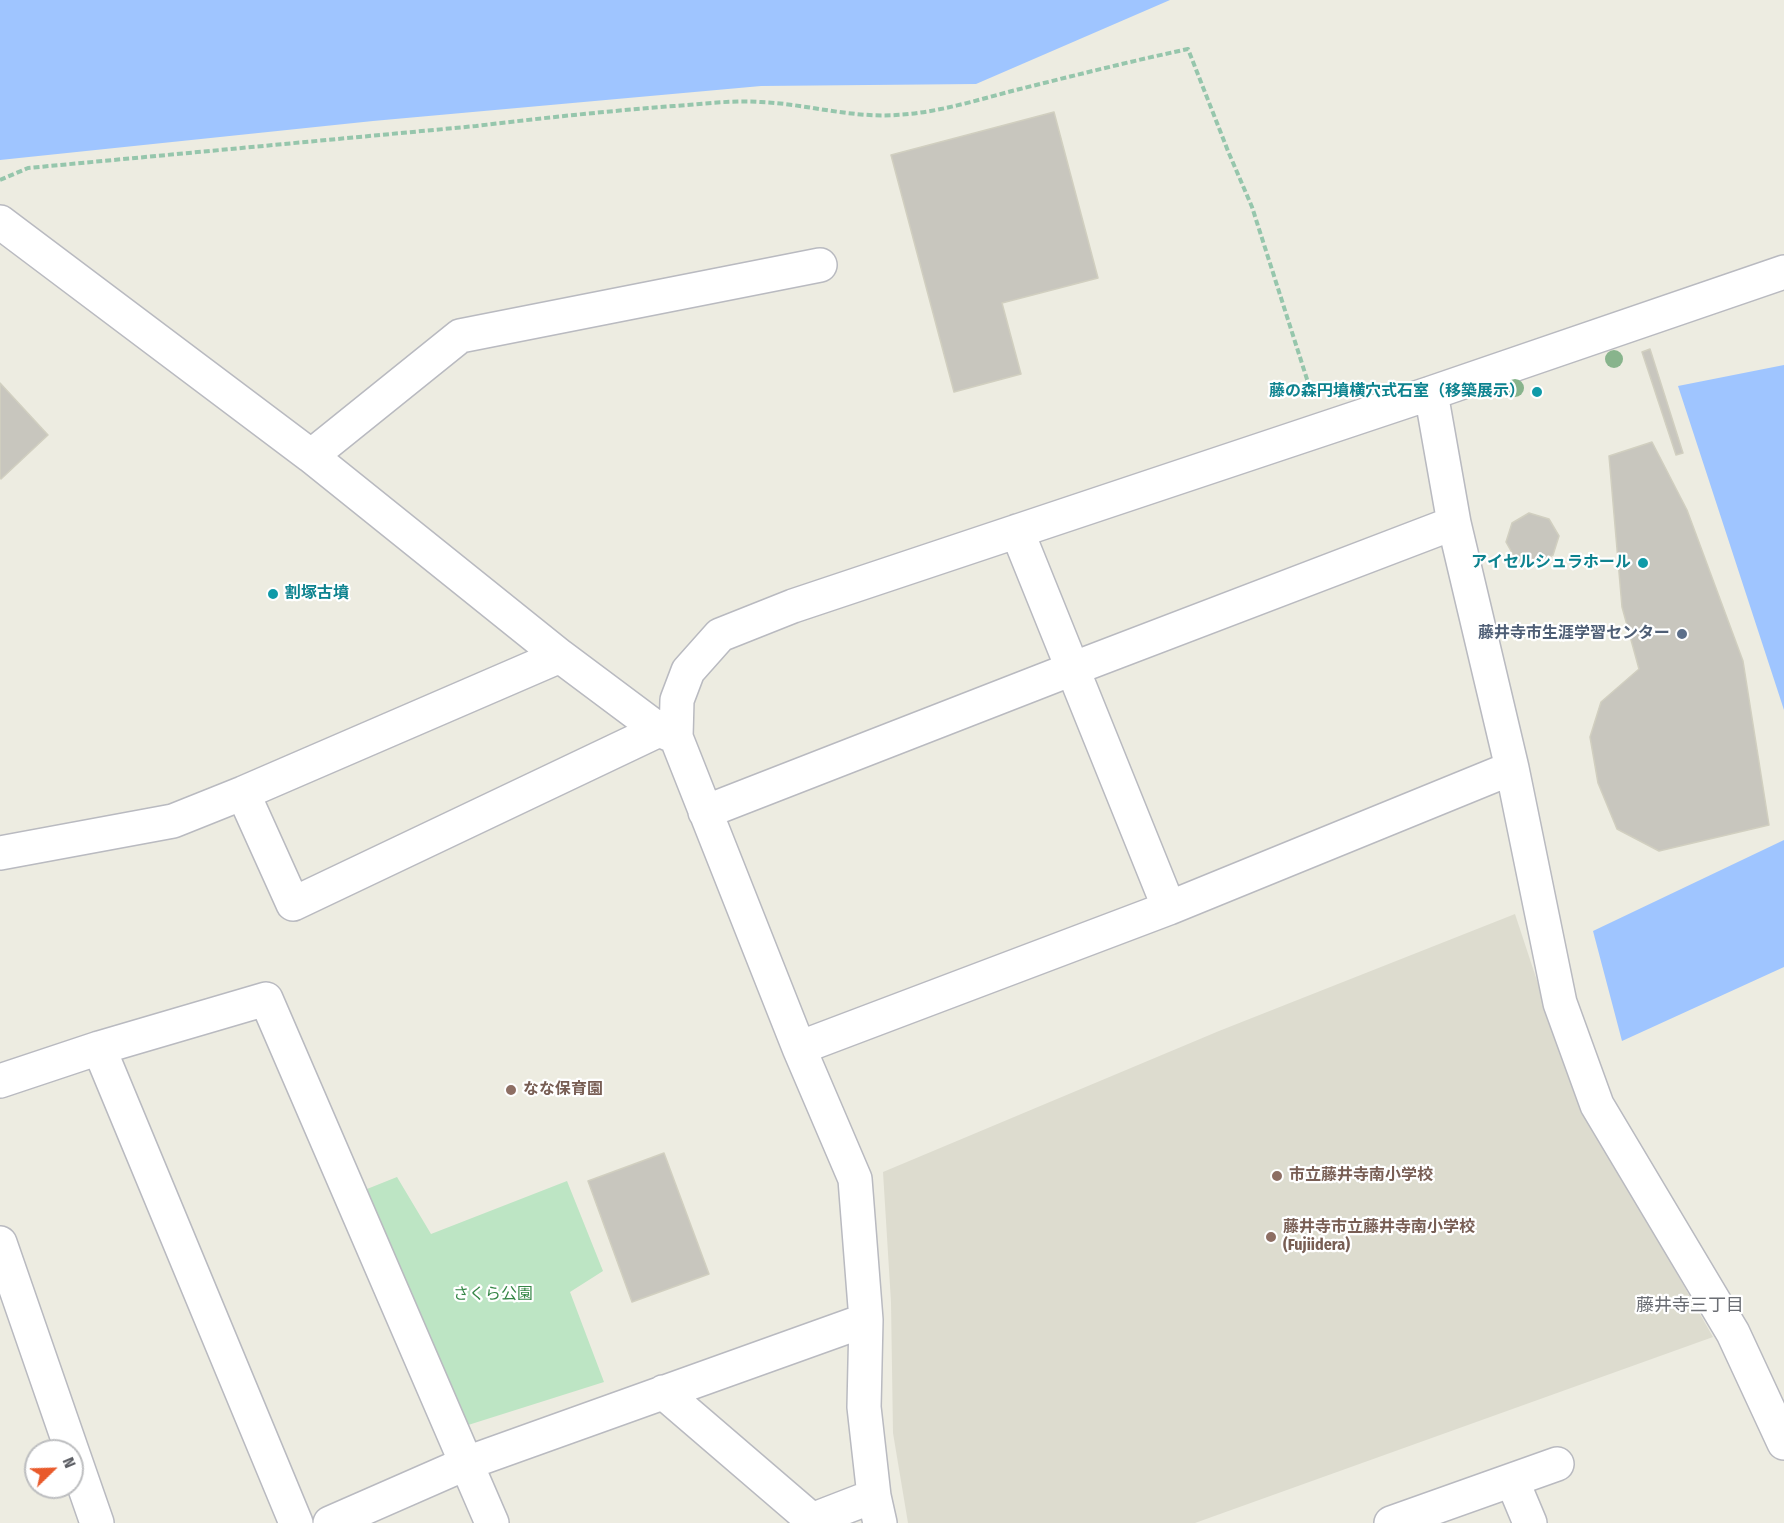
<!DOCTYPE html>
<html>
<head>
<meta charset="utf-8">
<style>
	body { margin:0 }
	#map { position:relative; width:1784px; height:1523px; overflow:hidden; background:#edece1; font-family:"Fira Sans Condensed",sans-serif }
	canvas { display:block }
	.north { position:absolute; left:24px; top:1439px; width:60px; height:60px; box-sizing:border-box; background:#fff; border:2px solid #bdbec0; border-radius:50%; rotate:67deg; font-size:16px; font-weight:700; line-height:24px; text-align:center; color:#5a5c62 }
	.north::after { content:''; display:block; margin:auto; width:21px; height:27px; background:#e95a2b; clip-path:polygon(50% 0,100% 100%,50% 72%,0 100%) }
</style>
</head>
<body>
<div id="map">
<canvas width="1784" height="1523"></canvas>
<div class="north">N</div>
</div>
<script>
const context = document.querySelector('canvas').getContext('2d');
context.lineJoin = 'round';
function fillPath(path, color) {
  context.fillStyle = color;
  context.fill(path, 'evenodd');
}
function stroke(path, color, width, dash) {
  context.strokeStyle = color;
  context.lineWidth = width;
  context.lineCap = dash ? 'butt' : 'round';
  context.setLineDash(dash || []);
  context.stroke(path);
}
function drawText(font, color, halo, rows, align = 'center') {
  context.font = font + ' "Fira Sans Condensed","Noto Sans JP",sans-serif';
  context.lineWidth = 4.5;
  context.setLineDash([]);
  context.textBaseline = 'middle';
  context.strokeStyle = halo;
  context.fillStyle = color;
  for (const [text, x, y, turn = 0] of rows) {
    context.save();
    context.translate(x, y);
    context.rotate((+turn || 0) * Math.PI / 180);
    context.textAlign = isNaN(turn) ? turn : align;
    if (halo) context.strokeText(text, 0, 0);
    context.fillText(text, 0, 0);
    context.restore();
  }
}
fillPath(new Path2D(`
	M1515 914 1574 1093 1713 1337 1195 1523H908L893 1433 891 1302 883 1172 1219 1031Z`), '#dddccf');
fillPath(new Path2D(`
	M397 1177 431 1234 567 1181 603 1271 570 1292 604 1382 465 1426 416 1313 367 1189Z`), '#bde5c4');
fillPath(new Path2D(`
	M0 0H1170L976 84 761 86 373 121 0 160Z
	M1784 365V710L1678 386Z
	M1784 840V967L1622 1041 1593 931Z`), '#9fc5ff');
const building = new Path2D(`
	M1054 112 1098 278 1002 303 1021 374 954 392 891 155Z
	M1650 349 1683 453 1676 455 1642 352Z
	M0 383 48 435 1 479 0 478Z
	M1652 442 1687 510 1743 661 1769 825 1659 851 1617 829 1598 783 1590 737 1601 702 1639 669 1622 607 1609 456Z
	M1529 513 1549 519 1559 536 1553 555 1535 565 1516 560 1506 542 1512 523Z
	M664 1153 709 1274 632 1302 588 1181Z`);
fillPath(building, '#c8c6be');
stroke(building, '#d1cfc0', 1.5);
const street = new Path2D(`
	M0 222 311 456 560 656 659 730 676 737
	M1431 393 1454 523 1512 768 1560 1003 1597 1105 1733 1333 1784 1443
	M311 456 460 336 820 265
	M1017 531 1169 908
	M243 793 293 904 659 730
	M705 812 1072 669 1454 523
	M0 853 173 821 243 793 560 656
	M99 1048 296 1523
	M799 1048 1169 908 1512 768
	M0 1081 99 1048 266 999 492 1523
	M0 1243 72 1451
	M663 1392 812 1520 874 1496
	M72 1451 97 1523
	M1512 1480 1530 1523
	M330 1523 467 1463 866 1320
	M880 1523 874 1496 864 1407 866 1320 855 1179 799 1048 676 737 677 700 688 671 720 635 793 606 1431 393 1784 272
	M1391 1523 1557 1464`);
stroke(street, '#b9bac0', 36);
stroke(new Path2D(`
	M0 180 28 168 476 126C542 118 608 111 674 106 703 104 732 100 761 102 806 104 850 118 896 115 938 113 980 99 1020 89 1076 75 1132 61 1188 49L1228 151 1252 207 1313 398`), '#96c6ac', 4, [6, 3]);
stroke(street, '#fff', 33);
context.fillStyle = '#88b48c';
for (const [x, y] of [
	[1614,359],
	[1515,388]
]) {
  context.beginPath();
  context.arc(x, y, 9, 0, 2 * Math.PI);
  context.fill();
}
for (const [x, y, r, color] of [
	[1537,392,6,"#0f9aa8"],
	[1643,563,6,"#0f9aa8"],
	[273,594,6,"#0f9aa8"],
	[1682,634,6,"#5c6f8a"],
	[511,1090,6,"#8d6e63"],
	[1277,1176,6,"#8d6e63"],
	[1271,1237,6,"#8d6e63"]
]) {
  const dot = new Path2D();
  dot.arc(x, y, r, 0, 2 * Math.PI);
  context.fillStyle = color;
  context.fill(dot);
  stroke(dot, '#fff', 2);
}
drawText('bold 16px', '#0d838f', '#fff', [
	["藤の森円墳横穴式石室（移築展示）",1525,392],
	["アイセルシュラホール",1631,563],
	["割塚古墳",285,594,"left"]
], 'right');
drawText('bold 16px', '#4e5e75', '#fff', [
	["藤井寺市生涯学習センター",1670,634]
], 'right');
drawText('bold 16px', '#785e54', '#fff', [
	["なな保育園",523,1090],
	["市立藤井寺南小学校",1289,1176],
	["藤井寺市立藤井寺南小学校",1283,1228],
	["(Fujiidera)",1283,1246]
], 'left');
drawText('16px', '#358646', '#fff', [
	["さくら公園",493,1295]
]);
drawText('18px', '#6b6e74', '#fff', [
	["藤井寺三丁目",1690,1306]
]);
</script>
</body>
</html>
